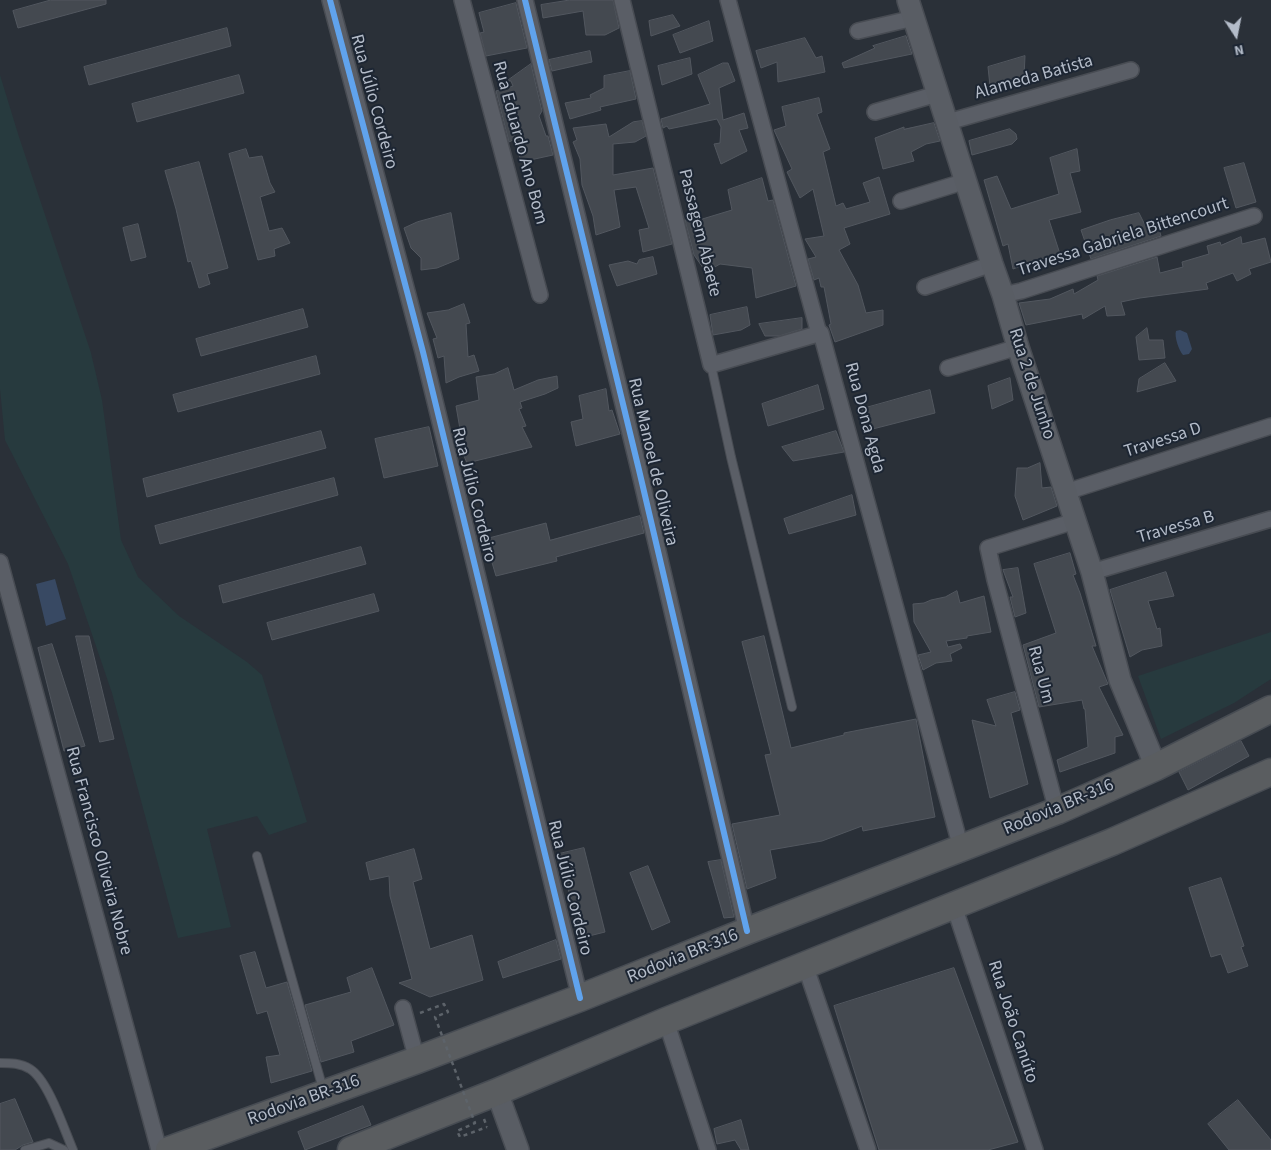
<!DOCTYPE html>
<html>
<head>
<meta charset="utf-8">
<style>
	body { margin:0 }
	#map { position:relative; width:1271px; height:1150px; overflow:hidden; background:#2a3038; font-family:"Source Sans 3",sans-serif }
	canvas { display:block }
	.north { position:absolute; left:1211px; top:10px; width:50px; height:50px; -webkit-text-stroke:4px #1d2633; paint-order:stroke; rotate:169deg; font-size:14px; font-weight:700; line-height:20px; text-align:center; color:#b4bcc9 }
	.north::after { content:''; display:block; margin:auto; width:18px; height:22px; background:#b4bcc9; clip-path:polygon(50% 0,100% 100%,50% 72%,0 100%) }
</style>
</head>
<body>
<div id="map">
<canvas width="1271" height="1150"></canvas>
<div class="north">N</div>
</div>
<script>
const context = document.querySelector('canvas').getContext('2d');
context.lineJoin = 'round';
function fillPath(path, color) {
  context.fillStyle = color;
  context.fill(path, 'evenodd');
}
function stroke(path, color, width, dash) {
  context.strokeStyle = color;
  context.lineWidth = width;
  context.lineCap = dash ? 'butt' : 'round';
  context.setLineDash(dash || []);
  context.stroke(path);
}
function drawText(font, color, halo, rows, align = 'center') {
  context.font = font + ' "Source Sans 3",sans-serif';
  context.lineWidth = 4;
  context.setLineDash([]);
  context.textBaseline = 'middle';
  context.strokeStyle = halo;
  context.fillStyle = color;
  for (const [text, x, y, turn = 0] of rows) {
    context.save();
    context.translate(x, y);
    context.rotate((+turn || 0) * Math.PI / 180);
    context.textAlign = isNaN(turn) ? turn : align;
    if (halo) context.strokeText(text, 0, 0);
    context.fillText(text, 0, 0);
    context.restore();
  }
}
fillPath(new Path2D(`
	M0 75 19 137 91 353 102 400 121 540 138 577 179 616 247 662 262 675 307 822 269 835 257 816 207 829 231 927 178 938 112 693 68 564 5 440 0 389Z
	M1271 632V679L1234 703 1161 739 1138 676Z`), '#273a3e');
fillPath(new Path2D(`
	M1180 330 1187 333 1192 349 1189 354 1183 355C1179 351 1174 336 1176 331Z
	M55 579 66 619 46 626 36 584Z`), '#384963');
const building = new Path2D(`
	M51 0H106V4L18 28 13 11Z
	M570 0H613L619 28 605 35H586L583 11 543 18 541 5Z
	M516 3 527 48 486 56 480 33 484 32 479 13Z
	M673 15 680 26 651 36 649 21Z
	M709 21 713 41 680 53 673 35Z
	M227 28 231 46 89 85 84 67Z
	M906 36 912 54 844 68 842 63 875 48 873 46Z
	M805 38 816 58 822 56 825 72 778 82 777 62 761 68 756 51Z
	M590 51 592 62 552 71 549 60Z
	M1025 56 1024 77 990 86 988 67Z
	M690 58 692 74 662 85 658 66Z
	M723 63H728L735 81 719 88 723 120 744 113 748 128 739 130 747 151 721 164 714 144 720 143 721 127 717 119 669 129 667 126 663 128 661 119 710 104 698 75Z
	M531 64 542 111 539 116 546 136H548L553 155 521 162 515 139 509 142 496 91 513 86 511 81H507Z
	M630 71 636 99 600 107 601 110 570 119 565 103 591 98 590 95 604 88V76Z
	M239 75 244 93 137 122 132 104Z
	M819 98 822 112 817 114 830 149 823 152 836 206 843 203 846 209 870 202 863 183 879 177 890 214 844 228 850 244 839 250 858 285 866 313 883 310V325L835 342 829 325 831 324 824 287H821L819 278 814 280 808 259 816 257 805 239 824 236 813 189 800 198 787 172 792 169 774 130 786 126 782 107Z
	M642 121 646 136 635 142 613 144V175L653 168 672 244 643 252 639 230 649 228 636 187 614 190 620 227 596 235 593 216 582 185 580 159 573 142 577 140 573 128 606 124 609 137 633 122Z
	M934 123 940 141 926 144 911 152 914 161 883 169 875 138 904 127V129Z
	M1010 129 1016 134 1017 139 1012 144 972 155 969 141Z
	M246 149 249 158 262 156 270 183 275 192 260 197 269 231 282 228 290 243 274 249 275 256 258 260 229 154Z
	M1077 149 1080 171 1070 173 1081 212 1049 220 1060 254 1034 261 1013 269 1008 244 1003 246 984 180 997 176 1011 209 1059 194 1050 158Z
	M199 162 228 268 207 274 210 284 199 288 191 261 188 262 176 209 165 171Z
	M1244 163 1256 202 1236 208 1224 168Z
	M762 178 768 201 773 200 796 286 756 298 752 268 720 264 706 272 694 255 685 220H699L732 210 728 190Z
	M451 213 459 259 437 268 421 270V258L411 248 404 228 417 222Z
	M1139 213 1149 233 1159 229 1161 236 1091 259 1081 230 1110 220Z
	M138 224 146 257 131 261 123 228Z
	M1241 237 1242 244 1265 238 1271 262 1249 269 1251 274 1237 281 1233 273 1206 283 1208 289 1140 298 1121 302 1125 315 1107 316 1105 306 1083 319 1082 314 1026 325 1019 303 1050 299 1073 289 1074 294 1098 280 1097 276 1157 257 1160 273 1183 267 1182 262 1209 254 1207 246 1220 242 1221 245Z
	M653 257 657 274 617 286 609 265 628 261 637 264 639 260Z
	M464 304 470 323 466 324 468 357 474 355 479 371 459 377 446 383 444 356 438 358 433 339 437 338 427 313 448 310Z
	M747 307 750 325 741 330 713 335 710 315Z
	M303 309 308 327 201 356 196 339Z
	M802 318V329L779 336H765L759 324Z
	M1147 328 1149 340H1163L1165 358 1139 360 1136 337Z
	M316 356 320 374 178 412 173 395Z
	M1165 363 1176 381 1137 392 1139 379Z
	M508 368 514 390 538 380 557 376 558 388 545 394 520 402 522 408 519 409 526 426 522 427 532 447 467 463 459 444H456L454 431 460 429 456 406 479 400 476 377 494 374Z
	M1010 378 1013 400 992 409 988 386Z
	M818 385 824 409 768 426 762 404Z
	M606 389 609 411 612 410 620 434 576 446 571 422 583 419 579 396Z
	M930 390 935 413 865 431 862 409Z
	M429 427 438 466 384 478 375 439Z
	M321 431 326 448 147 497 143 479Z
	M836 431 844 452 793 461 782 447Z
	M1040 463 1042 488 1051 487 1057 506 1023 520 1015 496 1017 468H1027Z
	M334 478 338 495 160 544 155 526Z
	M852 495 856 515 789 534 784 519Z
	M640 516 644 533 556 557 557 561 496 576 485 539 546 523 550 540Z
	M361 547 366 564 223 603 219 586Z
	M1070 553 1076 574 1073 575 1080 593 1096 646H1092L1108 684 1099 687 1123 735 1115 737V753L1060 772 1057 760 1088 747 1085 709H1084L1082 700 1039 707 1023 645 1056 633 1034 564Z
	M1018 568 1026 613 1015 617 1010 597H1013L1003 570Z
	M1166 572 1174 596 1148 601 1157 629 1160 628 1162 646 1142 650 1130 657 1110 590Z
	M957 591 960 603 984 596 991 632 967 636V638L946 641 948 647 960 644 962 648 950 654 952 661 936 663 923 670 918 655 931 652 914 622 913 604 924 603 931 600 945 597Z
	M374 594 379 611 272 640 267 623Z
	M76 636H89L114 739 100 742Z
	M764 636 791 748 844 735V733L916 719 935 817 863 831 862 826 822 841 770 850 776 878 747 889 732 824 780 815 765 755 771 754 742 642Z
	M52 644 85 746 64 751 38 648Z
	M1015 692 1020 710 1011 713 1028 784 990 798 972 720 996 726 987 700Z
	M1241 741 1249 756 1188 790 1179 772Z
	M584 848 605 932 581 938 559 854Z
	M414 849 422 879 413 882 430 949 472 935 483 980 430 997 399 983 412 979 390 896 389 876 370 880 366 863Z
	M721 860 734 917 724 918 708 862Z
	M648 866 670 922 652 930 630 873Z
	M1221 878 1244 946 1241 947 1248 966 1228 973 1221 954 1211 957 1189 888Z
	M556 940 561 959 503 978 498 962Z
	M255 952 266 988 287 982 312 1071 271 1083 266 1057 280 1055 267 1011 257 1014 240 956Z
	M372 968 394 1025 351 1041 354 1052 321 1062 305 1005 351 992 347 978Z
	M954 968 1018 1142 988 1150H879L834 1006Z
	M15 1099 33 1142 23 1145 15 1150H0V1104Z
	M1238 1100 1271 1140V1150H1229L1208 1124Z
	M363 1106 371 1125 305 1150 298 1132Z
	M741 1120 749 1150H741L735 1140 717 1144 714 1129Z`);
fillPath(building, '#444950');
stroke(building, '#52575f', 1);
const lane = new Path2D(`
	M711 365 731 457 792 707
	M257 856 323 1089
	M0 1063C10 1063 21 1063 30 1069 48 1080 64 1129 73 1150
	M25 1150 49 1143 64 1150`);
const street = new Path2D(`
	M330 0 423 352 580 998
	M462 0 540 295
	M525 0 639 470 747 931
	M622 0 711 365 821 333
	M728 0 818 330 821 333 961 848
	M858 31 914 18
	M875 112 937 94
	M948 122 1131 70
	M901 201 966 181
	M925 287 992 264
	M1003 295 1021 291 1254 216
	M948 368 1018 347
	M1066 492 1271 426
	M0 562 159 1150
	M1092 572 1271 519
	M1057 811 995 580 988 548 1075 521
	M954 906 1035 1150
	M805 965 868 1150
	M403 1008 417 1060
	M666 1021 708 1150`);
const secondary = new Path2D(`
	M908 0 992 264 1003 295 1018 347 1092 572 1120 680 1156 767
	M497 1092 518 1150`);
const highway = new Path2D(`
	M169 1150 417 1060 580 998 747 931 1057 811 1156 767 1271 709
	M351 1150 497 1092 666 1021 1112 842 1271 772`);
stroke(lane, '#484c53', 10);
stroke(street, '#484c53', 18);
stroke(secondary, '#484c53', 24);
stroke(highway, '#474c53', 29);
stroke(new Path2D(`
	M484 1119 487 1127`), '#5d636a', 2.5, [4, 4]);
stroke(lane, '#5a5e66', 8);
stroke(street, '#5a5e66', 15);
stroke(secondary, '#595d64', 21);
stroke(highway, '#5a5d60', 26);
stroke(new Path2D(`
	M420 1013 444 1004 448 1012 435 1017 475 1123 457 1131 460 1137 487 1127`), '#5d636a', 2.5, [4, 4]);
stroke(new Path2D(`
	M330 0 423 352 580 998
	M525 0 639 470 747 931`), '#60a3ed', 6);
drawText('18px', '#b4bcc9', '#1d2633', [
	["Alameda Batista",1034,78,-16],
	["Rua Júlio Cordeiro",373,102,75],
	["Rua Eduardo Ano Bom",519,143,75],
	["Passagem Abaete",699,233,76],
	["Travessa Gabriela Bittencourt",1123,238,-18],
	["Rua 2 de Junho",1031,384,72],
	["Rua Dona Agda",864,418,75],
	["Travessa D",1163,441,-18],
	["Rua Manoel de Oliveira",652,462,77],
	["Rua Júlio Cordeiro",473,495,76],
	["Travessa B",1176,528,-16],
	["Rua Um",1040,675,75],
	["Rodovia BR-316",1059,808,-23],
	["Rua Francisco Oliveira Nobre",98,851,75],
	["Rua Júlio Cordeiro",569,888,76],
	["Rodovia BR-316",683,957,-22],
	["Rua João Canúto",1012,1022,72],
	["Rodovia BR-316",304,1101,-20]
]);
</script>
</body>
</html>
